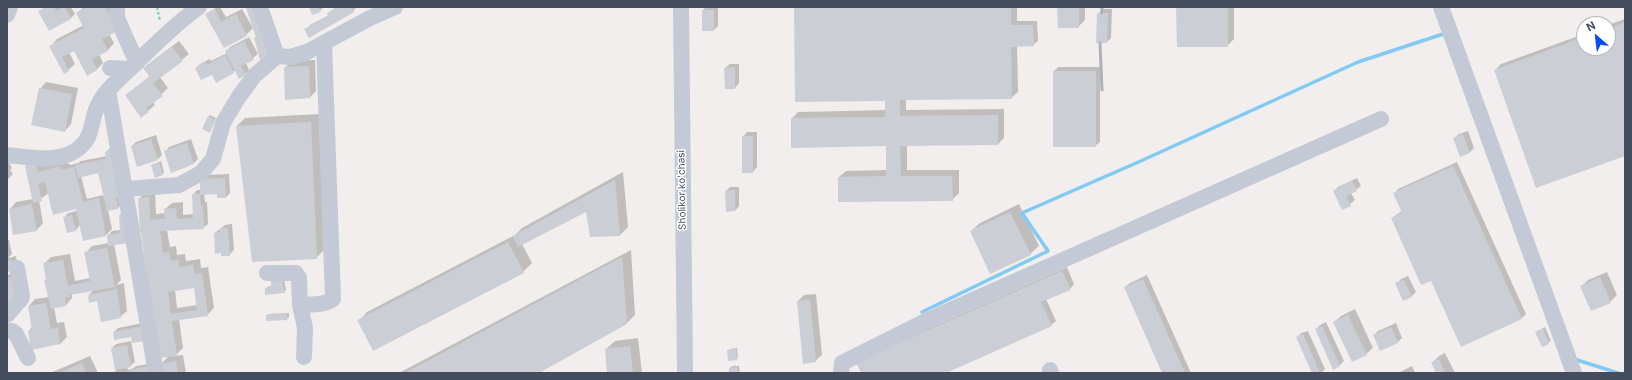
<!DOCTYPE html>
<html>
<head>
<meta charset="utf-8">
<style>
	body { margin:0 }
	#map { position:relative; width:1632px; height:380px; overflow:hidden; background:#f1eeed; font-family:Inter,sans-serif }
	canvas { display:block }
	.frame { position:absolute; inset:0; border:8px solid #444d5d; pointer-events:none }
	.north { position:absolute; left:1576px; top:16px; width:40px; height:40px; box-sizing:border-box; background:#fff; border:1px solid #b4b8be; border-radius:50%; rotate:332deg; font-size:11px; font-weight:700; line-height:16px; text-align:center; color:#444d5d }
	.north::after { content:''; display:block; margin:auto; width:14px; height:18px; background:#0a4cee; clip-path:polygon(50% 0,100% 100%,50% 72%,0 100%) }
</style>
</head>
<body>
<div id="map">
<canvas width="1632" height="380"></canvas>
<div class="frame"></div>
<div class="north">N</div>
</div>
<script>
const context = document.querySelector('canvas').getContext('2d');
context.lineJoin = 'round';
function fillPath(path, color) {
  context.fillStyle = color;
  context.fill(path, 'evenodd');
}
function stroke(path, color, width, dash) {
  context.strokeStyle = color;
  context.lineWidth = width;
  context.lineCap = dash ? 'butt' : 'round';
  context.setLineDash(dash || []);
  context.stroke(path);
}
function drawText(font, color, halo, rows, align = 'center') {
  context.font = font + ' Inter,sans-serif';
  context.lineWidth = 3;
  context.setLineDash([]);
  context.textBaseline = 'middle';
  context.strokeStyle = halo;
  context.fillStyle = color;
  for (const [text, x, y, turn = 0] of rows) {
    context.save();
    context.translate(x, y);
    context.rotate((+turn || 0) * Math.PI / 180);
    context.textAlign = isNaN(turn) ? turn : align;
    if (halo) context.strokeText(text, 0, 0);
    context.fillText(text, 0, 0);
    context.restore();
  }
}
fillPath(new Path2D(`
	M44 7H71L75 14 71 18 40 12Z
	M84 7H115L109 34 114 43 108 50 99 54 103 63 97 69 87 74 74 50 69 52 75 64 68 70 51 46 57 39 84 25 77 13Z
	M217 7H220L226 17 242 9 253 28 246 35 206 15Z
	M310 7H324L320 11Z
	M336 7H357L353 11 306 30 310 25 329 15 328 14Z
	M706 7H718V26L714 30 703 10Z
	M795 7H1017V21H1037L1038 41 1033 45 1017 46 1018 92 1011 98 906 99V110L1004 109V138L998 144 907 145V170H959V193L952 200 839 177 846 171 887 170V145L792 118 798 112 886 110V100Z
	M1058 7H1085V20L1078 27Z
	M1177 7H1234V39L1227 46Z
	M1102 9H1112L1111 38 1107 42 1098 14Z
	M1625 19V155L1495 70 1501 64 1584 34V48H1608V25Z
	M249 37 258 54 246 63 249 70 245 74 236 70 216 81 212 73 196 68 200 64 210 59 211 61 227 53 226 51 230 47Z
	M179 41 189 54 160 77 168 88 153 102 155 105 148 111 126 95 150 76 144 68 151 62Z
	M315 60 316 91 310 97 285 68 291 61Z
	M730 64H739V83L735 88 725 68Z
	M1058 67H1100V142L1095 146 1054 71Z
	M46 82 78 88 71 124 65 131 40 89Z
	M319 114 325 249 316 258 237 126 245 118Z
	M210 115 216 118 210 132 208 117Z
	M1468 131 1474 148 1470 152 1461 156 1454 138 1459 134Z
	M747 132H757V167L753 172 743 137Z
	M156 135 162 155 158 159 132 146 136 142Z
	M191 139 198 159 194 163 165 152 169 147Z
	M110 148 120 206 118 208 108 210 112 229 105 236 80 225 76 230 68 232 64 218 68 213 77 211V208L49 193 39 200 43 223 37 230 10 209 16 202 33 199 26 166 33 160 42 157 44 166 67 160 68 164H70L71 165 78 163 81 161 107 156 106 152ZM99 171 106 197 104 198 103 195 87 199 81 176Z
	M7 159 12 168 10 170 13 174 7 180Z
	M161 161 164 172 163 174 152 165Z
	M1457 162 1526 314 1522 318 1462 346 1432 279 1392 218 1402 211 1394 194 1398 189Z
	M623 172 628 227 620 235 587 210 522 244 532 263 523 272 359 321 367 312 515 235 522 228Z
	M229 174 230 193 226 197 218 193 204 194 205 202H207L208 224 203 228 167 230 170 247 176 246 177 255 185 254 186 261 200 259 201 268 208 267 214 308 207 315 179 319 183 348 175 356 183 355 186 373H163L161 364 169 356 140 198 146 191H155L156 214 166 213 165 209 172 203 183 202V215L194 214 193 195 197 190H201L205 175ZM195 286 197 305 177 308 175 290Z
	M1357 178 1361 186 1351 193 1355 200 1343 209 1334 191 1338 187Z
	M730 187H739V206L735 211 726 191Z
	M1019 204 1039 246 1030 254 971 231 980 223Z
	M122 213 129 229 114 244 121 280 116 285 124 283 127 311 120 317 89 295 94 289 72 294V298L66 305 54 307 57 323 64 322 67 337 60 344 32 348 29 331 32 327 29 306 35 299 49 297 44 264 51 257 70 254 75 281 90 278 86 253 92 246 109 243 108 236 112 231 120 230V215Z
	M232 224 234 250 229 255 215 233 225 225Z
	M7 240H9L12 254 8 258 16 256 17 265 7 271Z
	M631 250 635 315 627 323 537 373H399Z
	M1067 267 1074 284 1070 289 1046 299 1056 321 1051 325 944 373H862V358Z
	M1607 272 1617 295 1610 302 1582 286 1588 280Z
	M18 273 7 301V275Z
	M1147 275 1191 373H1163L1125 287 1130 283Z
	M1408 276 1416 292 1411 297 1397 284 1401 279Z
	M284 279 286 290 284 292 266 288Z
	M816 294 822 355 815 361 798 301 804 295Z
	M1355 309 1373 348 1366 354 1334 322 1341 316Z
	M289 313V317L287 319 267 320V316L269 314Z
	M148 322 132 336 114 332 118 328Z
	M1326 322 1344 361 1339 366 1316 329 1320 325Z
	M1396 323 1402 338 1398 342 1374 335 1378 331Z
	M1545 327 1551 341 1542 346 1536 332Z
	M1308 331 1325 369 1321 373H1313L1297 338 1301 333Z
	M638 338 642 373H608L606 349 615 341Z
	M131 341 135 362 130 366 127 367 128 370 132 369 136 366 154 363 156 373H109L116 371 112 348 116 344Z
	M737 348 738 357 736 359 728 351 730 349Z
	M1445 353 1455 373H1437L1432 363 1439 356Z
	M90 356 98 373H50Z
	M732 366H739L740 373H730V368Z
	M1412 366 1415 373H1398Z`), '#0003');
stroke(new Path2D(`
	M922 312 1048 251 1022 213 1143 160 1358 62 1446 33
	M1574 359 1618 373`), '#81caf3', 3.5);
fillPath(new Path2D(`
	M47 7H54L56 11 65 7 71 19 49 31 38 11Z
	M88 7H105L118 31 102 39 108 51 92 59 97 70 87 76 74 51 62 57 69 71 64 74 49 46 84 28 76 13Z
	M250 7H257L273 56 260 60 254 37H256L246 8Z
	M309 7H319L321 12 312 15Z
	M339 7H351L354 12 309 38 304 29 328 16 327 13Z
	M794 7H1011V25H1033L1034 46 1011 47 1012 99 900 100V116L998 115V145L900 146 901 176H952L953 201 838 202V177L886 176V146L791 148V118L885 117V101L795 102Z
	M1057 7H1079V28H1058Z
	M1176 7H1228V47H1177Z
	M215 9 221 22 236 14 247 36 224 48 205 14Z
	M702 10H714V31H702Z
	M1097 13H1108L1107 43H1096Z
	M1625 22V156L1536 188 1494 70 1584 37V48H1608V29Z
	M244 41 254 60 241 66 246 75 239 79 225 51Z
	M172 47 183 61 153 83 163 96 146 108 149 112 141 118 125 95 150 77 143 68Z
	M225 55 234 73 216 83 212 75 201 80 195 68 205 62 207 65Z
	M309 66 310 98 285 100 284 67Z
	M735 67V89H725L724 68Z
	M1053 71H1096V147H1053Z
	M39 88 72 94 65 132 31 125Z
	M208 116 215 120 210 133 202 129Z
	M311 122 317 259 252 262 236 126Z
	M1463 134 1470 153 1460 157 1453 138Z
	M742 136H753V173H742Z
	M151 139 158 160 137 167 131 146Z
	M187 143 194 164 171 173 164 151Z
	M115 149 125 196 116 198 118 209 107 211 98 173 78 178 75 165 106 159 105 152Z
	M159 162 163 175 155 178 151 165Z
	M35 163 38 172 60 166 61 170 74 167 83 202 99 198 106 236 83 241 76 209 53 215 45 182 38 184 42 201 33 203 25 166Z
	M1453 166 1522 319 1461 347 1431 281 1421 285 1391 218 1402 213 1393 193Z
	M225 178 226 198H217V194L200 195 201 206H203L204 229 160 231 163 253 169 252 171 261 179 260V267L193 265 195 274 202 273 208 316 172 321 177 356 159 358 141 232H140L138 198 149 197 150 220 165 219 164 209 176 208 177 219 193 218 192 194H200V179ZM194 288 197 310 171 314 168 292Z
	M615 180 620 236 590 237 586 212 518 247 513 236Z
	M1352 181 1357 191 1346 196 1351 206 1342 210 1333 191Z
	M735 190V211L726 212 725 191Z
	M32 204 37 231 13 235 9 209Z
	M1010 212 1031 255 990 274 970 231Z
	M127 214 128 243 108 246 107 235 120 233 119 215Z
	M72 215 76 231 67 233 63 217Z
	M228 228 230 256H221V253L215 254 214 233 220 232V229Z
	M508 242 524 273 373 351 357 320Z
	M107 248 115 287 70 295V297L65 298 66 306 51 309 44 280 46 279 43 263 63 260 68 286 90 281 84 252Z
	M622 257 627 324 539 373H405Z
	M11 260 13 270 7 272V261Z
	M1062 271 1071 290 1041 302 1052 326 946 373H861L856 362Z
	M14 277 18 300 7 302V278Z
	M1600 277 1611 303 1591 311 1580 286Z
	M1143 279 1185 373H1162L1124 287Z
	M282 280 285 293 265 295V288L271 287V281Z
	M1404 280 1412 297 1403 301 1395 283Z
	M117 289 121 318 101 322 97 301 89 303 88 295Z
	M810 300 816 362 803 364 797 301Z
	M46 303 51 329 58 328 60 344 31 350 28 331 32 330 28 306Z
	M287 314V320L266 321V315Z
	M1348 315 1367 355 1352 362 1333 322Z
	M144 326 147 341 132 343 131 337 114 340 113 332Z
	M1322 326 1340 366 1333 370 1315 329Z
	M1391 327 1398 343 1380 351 1373 335Z
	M1543 328 1549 344 1542 347 1535 332Z
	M1303 334 1320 373H1312L1296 337Z
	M127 345 131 367 115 370 111 348Z
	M630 346 633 373H607L605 349Z
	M736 349 737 360 728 361 727 350Z
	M1439 359 1445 373H1436L1431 362Z
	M176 361 178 373H162L160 364Z
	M82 363 86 373H60Z
	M150 366 151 373H131L130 370Z
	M737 367 738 373H729V368Z`), '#ccced6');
stroke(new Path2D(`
	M157 7 160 21`), '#6dd3b0', 2, [3, 2]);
stroke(new Path2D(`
	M117 7V18L137 63
	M681 7 685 373
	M1441 7 1574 373
	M7 15 10 7
	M277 56 290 57 307 52 370 18 395 7
	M110 68 130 69
	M108 90 156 373
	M7 155C28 157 56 163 75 151 96 137 89 120 99 103 107 88 123 76 136 63 156 44 176 23 199 7
	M126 189 179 185 201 173 213 159 223 123 238 98 254 76 277 56 260 7
	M267 273H296L299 278 300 305C311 304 324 306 333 299L324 43
	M300 305 305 328 304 357
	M7 315 21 299 22 296 17 268
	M7 331H12L16 334 28 358
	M1050 370 1051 373
	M841 373 842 363 930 319 1381 119`), '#c3cad6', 16);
stroke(new Path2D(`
	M1102 7V13
	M1100 43 1102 90`), '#afb1b9', 3);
drawText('10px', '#444d5d', '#fff', [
	["Sholikor ko'chasi",682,190,-91]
]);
</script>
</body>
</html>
